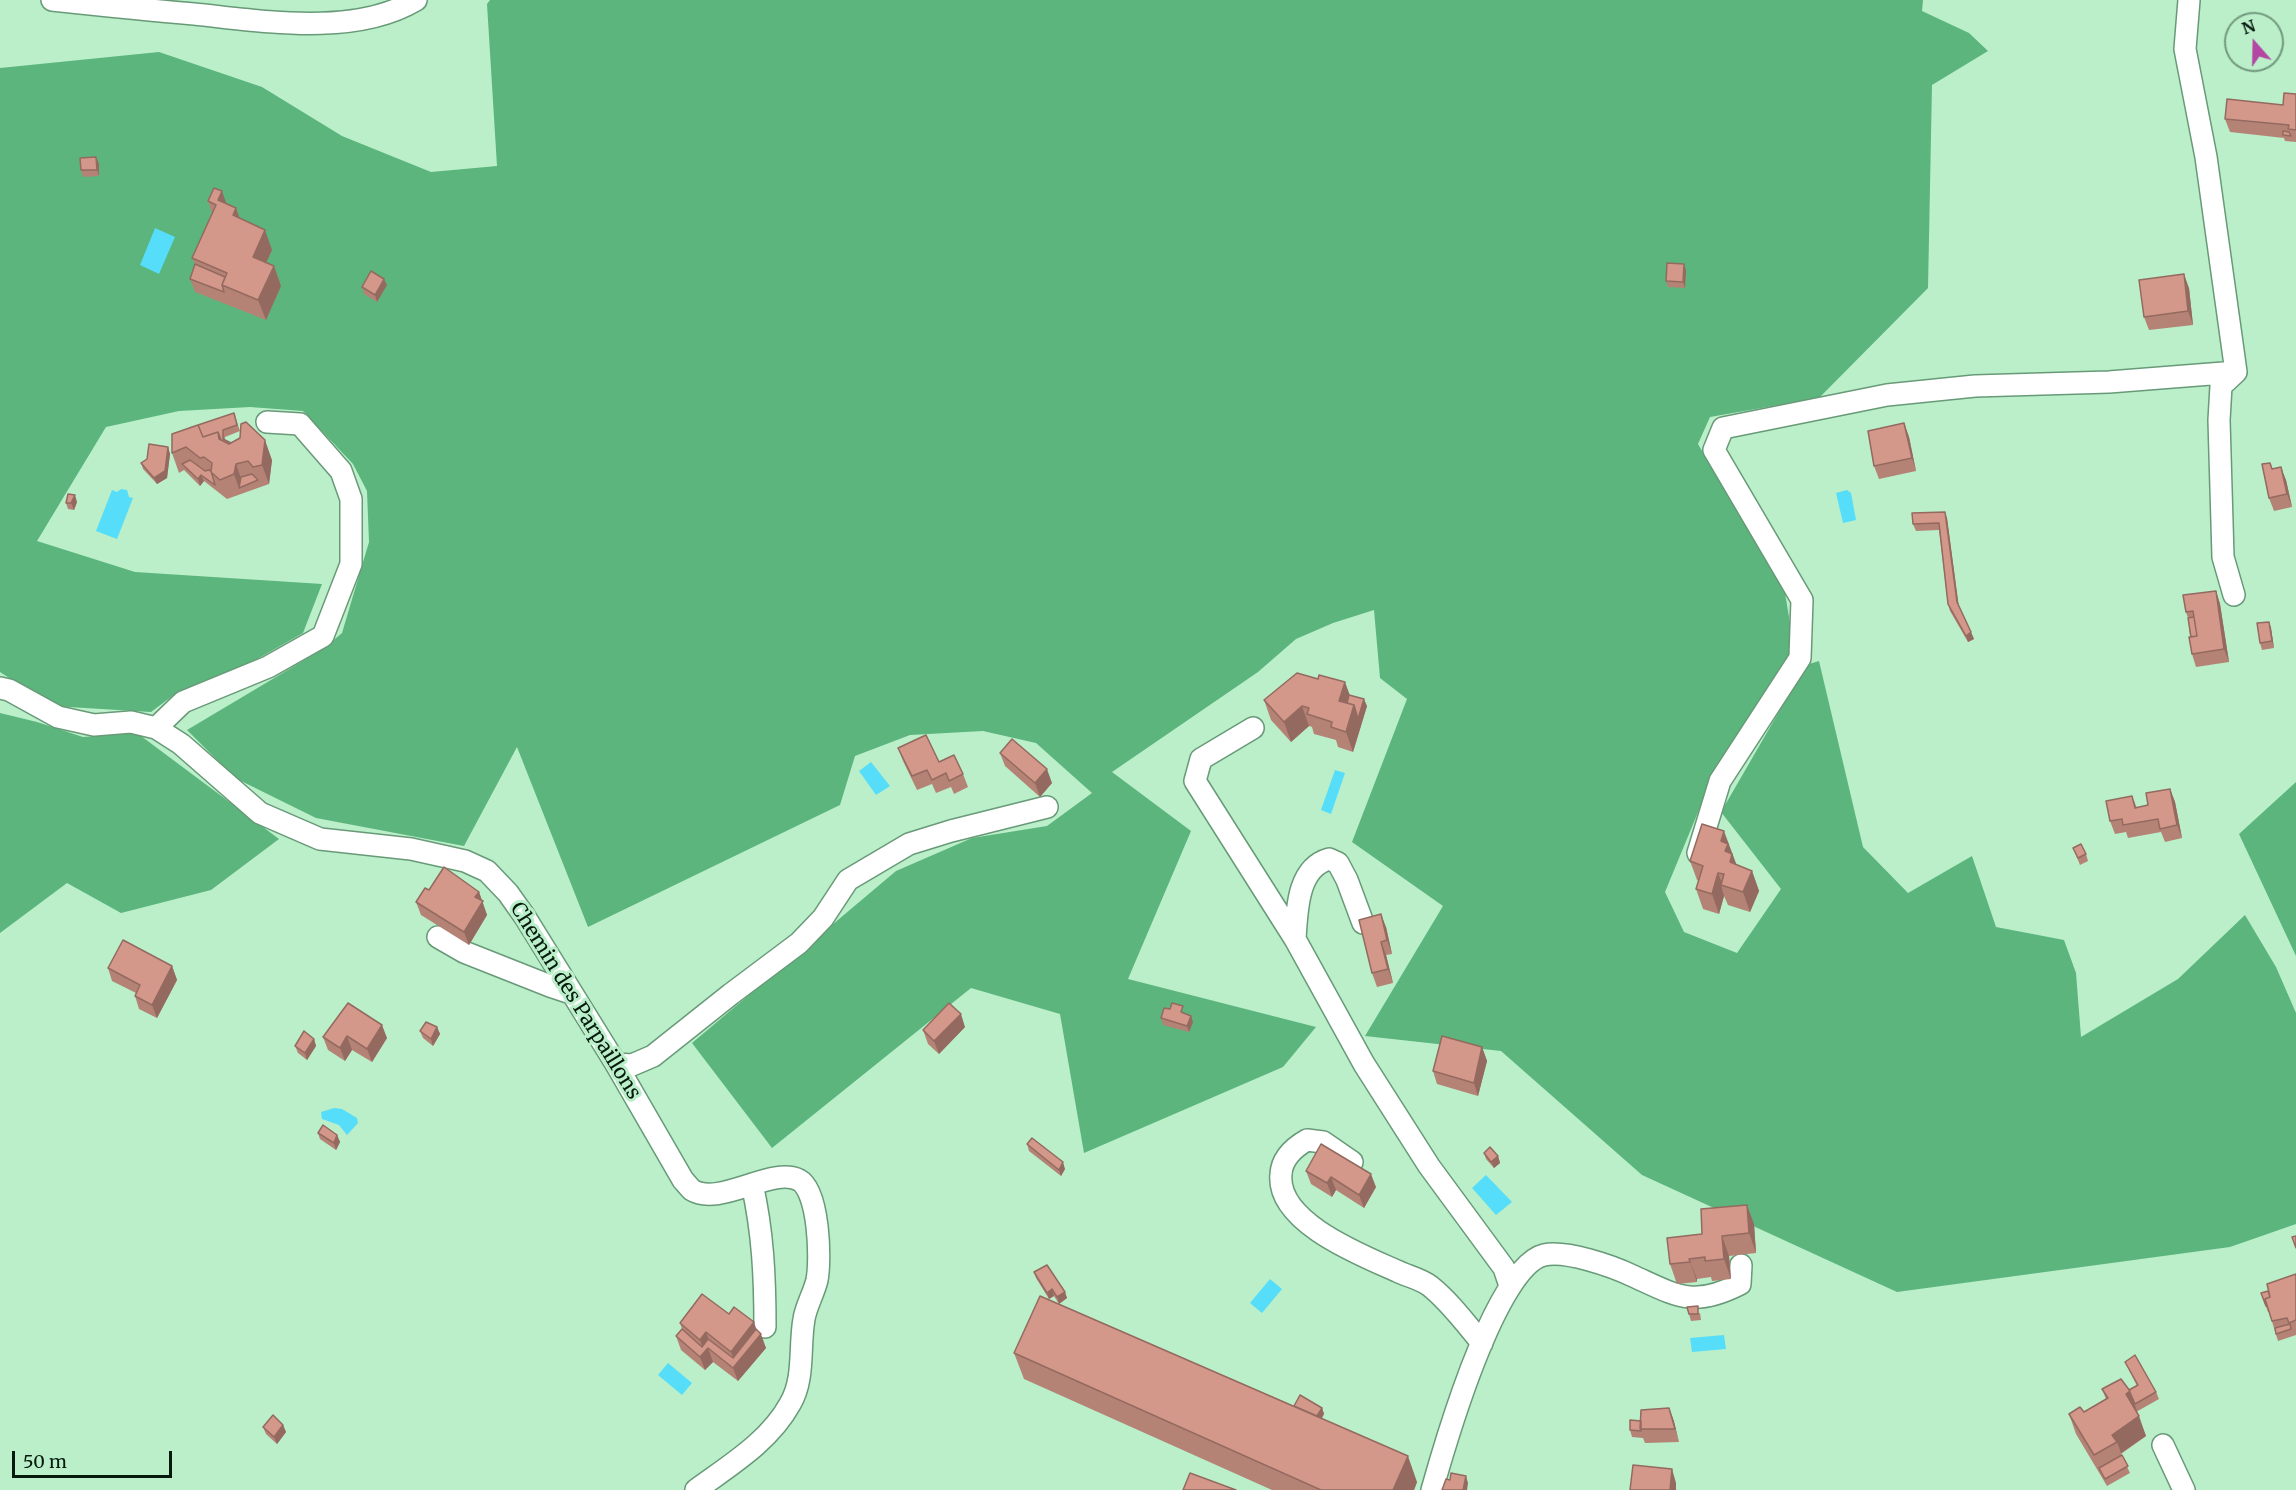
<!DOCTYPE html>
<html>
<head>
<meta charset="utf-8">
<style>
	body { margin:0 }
	#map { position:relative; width:2296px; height:1490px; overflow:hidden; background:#baefca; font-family:Merriweather,serif }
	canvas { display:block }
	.north { position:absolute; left:2224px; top:12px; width:60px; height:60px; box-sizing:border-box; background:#baefca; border:2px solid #72997e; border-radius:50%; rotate:340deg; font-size:16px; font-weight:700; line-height:24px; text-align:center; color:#05190d }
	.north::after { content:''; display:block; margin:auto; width:21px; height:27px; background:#b446a4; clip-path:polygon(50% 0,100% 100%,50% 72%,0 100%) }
	.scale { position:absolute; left:12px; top:1451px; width:160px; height:27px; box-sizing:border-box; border:3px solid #05190d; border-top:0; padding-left:8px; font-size:18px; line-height:21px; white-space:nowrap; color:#05190d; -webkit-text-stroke:4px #baefca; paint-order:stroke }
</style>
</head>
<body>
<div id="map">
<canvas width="2296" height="1490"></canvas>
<div class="north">N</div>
<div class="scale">50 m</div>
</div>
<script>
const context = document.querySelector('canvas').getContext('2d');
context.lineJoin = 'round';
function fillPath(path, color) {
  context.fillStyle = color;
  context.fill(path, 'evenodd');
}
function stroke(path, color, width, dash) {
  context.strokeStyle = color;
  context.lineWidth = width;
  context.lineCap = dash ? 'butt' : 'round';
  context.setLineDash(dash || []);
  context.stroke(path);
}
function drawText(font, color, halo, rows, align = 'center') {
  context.font = font + ' Merriweather,serif';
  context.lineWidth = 6;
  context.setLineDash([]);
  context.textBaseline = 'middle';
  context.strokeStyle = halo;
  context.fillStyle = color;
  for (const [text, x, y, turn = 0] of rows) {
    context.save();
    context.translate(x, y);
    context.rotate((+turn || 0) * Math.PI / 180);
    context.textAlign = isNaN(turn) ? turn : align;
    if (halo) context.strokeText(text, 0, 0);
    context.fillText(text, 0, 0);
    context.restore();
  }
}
fillPath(new Path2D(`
	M490 0H1923L1922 11 1969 33 1988 51 1932 85 1928 288 1819 398 1710 417 1698 444 1785 593 1794 647 1713 776 1665 892 1684 932 1737 953 1781 889 1721 812 1806 665 1819 661 1863 847 1908 893 1972 856 1996 927 2064 940 2076 973 2081 1037 2178 979 2245 915 2276 967 2296 1013V1224L2230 1247 1897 1292 1642 1175 1501 1051 1365 1036 1443 906 1352 842 1407 699 1380 678 1374 610 1333 623 1296 639 1258 672 1112 772 1191 831 1128 979 1316 1027 1283 1067 1084 1153 1060 1014 971 988 772 1148 692 1043 896 871 972 838 1047 826 1092 793 1036 743 983 731 910 735 855 756 840 805 588 927 517 747 464 846 316 818 235 778 187 730 323 649 342 633 369 542 367 491 353 464 303 411 250 407 179 411 106 427 37 541 135 572 322 584 303 633 229 675 175 694 151 712 52 706 0 672V68L159 52 262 87 342 136 431 172 497 166 487 4Z
	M0 713 37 722 83 737 137 733 279 839 211 890 121 913 67 883 0 933Z
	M2296 782V956L2239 834Z`), '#5bb57c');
fillPath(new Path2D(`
	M155 228 175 237 159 274 140 265Z
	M121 489 127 490 129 497 133 498 117 539 96 531 112 490 117 492Z
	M1847 490 1851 493 1856 520 1843 523 1836 493Z
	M871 762 890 786 876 795 859 771Z
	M1335 770 1345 773 1331 814 1321 810Z
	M334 1108 342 1109 357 1118 358 1123 347 1135 339 1125 322 1119 321 1112Z
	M1486 1175 1512 1202 1496 1215 1472 1188Z
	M1270 1279 1282 1289 1262 1313 1250 1303Z
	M1724 1335 1726 1349 1692 1352 1690 1338Z
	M668 1363 692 1383 682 1395 658 1375Z`), '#56ddf9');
const minor = new Path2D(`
	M52 0C99 5 147 10 194 14 263 21 354 37 416 0
	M2234 595 2223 557 2219 420 2221 386 2236 372
	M0 688 9 690 58 717 94 725 131 722 156 728 181 744 260 813 320 839 411 849 465 861 487 871 508 893 525 917 616 1064 683 1180C685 1182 689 1187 692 1190 720 1207 772 1166 799 1180 819 1191 821 1259 817 1280 814 1293 806 1306 804 1319 799 1347 805 1379 790 1404 769 1442 730 1465 696 1490
	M156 728 183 702 268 667 323 636 351 564V499L341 471 300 424 267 422
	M1253 728 1201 759 1195 781 1295 939 1364 1064 1429 1166 1504 1268 1510 1286
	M1698 853 1720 781 1800 658 1802 600 1714 450 1723 428 1887 395 1975 386 2109 382 2236 372 2206 157 2185 49 2189 0
	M438 937 464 952 550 986 571 993
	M1295 939C1297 911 1297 868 1329 859L1338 863 1347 880 1363 923
	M616 1064 632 1065 653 1056 731 994 799 943 823 918 848 880 909 844 951 831 1047 807
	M1352 1162 1323 1142 1307 1140C1293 1148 1282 1158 1281 1174 1276 1222 1361 1255 1397 1271 1407 1276 1421 1279 1430 1286 1450 1302 1466 1324 1482 1343
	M752 1184C763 1232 765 1278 765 1327
	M2163 1445 2184 1490
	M1432 1490C1445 1444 1496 1266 1544 1255 1566 1250 1612 1266 1633 1276 1677 1296 1693 1308 1740 1284L1741 1265`);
stroke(minor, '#689a78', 24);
stroke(minor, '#fff', 21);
fillPath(new Path2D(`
	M2296 94V142L2285 141 2284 138 2230 132 2225 119 2283 105Z
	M96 157 99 164V176L83 177 81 170Z
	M208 201 227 204 236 208 240 219 272 250 266 263 274 266 281 286 266 320 195 292 190 279 195 264 192 258 212 213Z
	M1686 270 1685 288 1668 287 1666 281Z
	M387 285 377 302 364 294 362 287Z
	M2189 288 2193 325 2149 330 2144 317Z
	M234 413 240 431 225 437V440L231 443 272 460 269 484 227 499 204 481 200 486 184 470 179 473 172 453Z
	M1904 423 1909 437 1916 471 1879 479 1874 466Z
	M168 447 170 454 167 478 157 484 143 469 141 463Z
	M2270 463 2272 469 2286 480 2292 507 2274 511 2269 498Z
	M77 502 74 510 68 509 66 503Z
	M1947 518 1959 607 1974 639 1968 642 1950 611 1948 604 1939 530 1916 531 1913 524Z
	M2216 591 2220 604 2229 662 2196 667 2192 654 2188 618 2186 612Z
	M2269 622 2271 628 2274 648 2262 650 2260 643Z
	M1349 695 1367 706 1353 752 1338 747 1336 740 1314 734 1312 727 1309 726 1291 742 1271 720 1264 700Z
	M898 748 939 762 963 774 968 787 954 794 951 787 936 793 932 784 917 790 903 761Z
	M1000 753 1052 783 1040 797 1005 766Z
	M2170 789 2175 802 2182 838 2165 842 2161 832 2128 838 2126 832 2115 834 2110 821 2132 796 2137 808 2148 805Z
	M2073 848 2086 854 2088 861 2080 865Z
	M1731 851 1736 865 1752 871 1759 891 1750 912 1728 905 1724 896 1719 914 1703 909 1696 889 1699 881 1697 880 1690 861Z
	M429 890 479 892 487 915 469 945 421 915 416 902Z
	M1386 927 1392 954 1386 955 1393 983 1377 987 1372 973Z
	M172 966 177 980 157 1018 139 1009 135 996 136 993 112 981 108 968Z
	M348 1003 387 1038 372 1062 352 1050 345 1061 328 1050 323 1037Z
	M1185 1014 1191 1016 1193 1022 1189 1032 1163 1025 1161 1018Z
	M437 1027 440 1034 433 1046 423 1038 420 1031Z
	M965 1027 939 1054 928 1044 923 1030Z
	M314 1039 316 1046 307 1060 298 1053 295 1046Z
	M1482 1047 1487 1061 1478 1096 1437 1084 1433 1071Z
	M318 1133 337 1135 340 1142 336 1150 320 1139Z
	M1027 1144 1065 1169 1061 1176 1029 1151Z
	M1484 1153 1498 1156 1500 1163 1494 1168 1486 1159Z
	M1306 1171 1376 1187 1364 1208 1336 1190 1332 1197 1311 1184Z
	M1754 1224 1756 1253 1729 1256 1731 1279 1712 1281 1711 1277 1697 1279V1282L1677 1284 1670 1264 1702 1234Z
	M1034 1272 1065 1292 1067 1298 1059 1304 1294 1406 1322 1408 1324 1414 1322 1418 1417 1482 1414 1490H1272L1024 1379 1014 1353 1059 1304 1054 1296 1049 1299 1036 1278Z
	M2296 1274V1335L2278 1341 2269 1312H2268L2261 1293 2268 1291Z
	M1700 1313 1701 1320 1691 1321 1689 1314Z
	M729 1314 756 1329 766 1348 738 1381 713 1362 705 1370 681 1350 676 1336 682 1329 680 1323Z
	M2125 1362 2156 1392 2159 1399 2136 1412 2146 1436 2121 1454 2130 1473 2107 1486 2076 1434 2069 1414 2084 1412 2106 1399 2102 1389 2129 1390 2137 1386Z
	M1669 1408 1679 1442 1645 1443 1643 1438 1632 1437 1630 1430 1641 1421Z
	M283 1425 286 1432 277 1444 266 1434 263 1427Z`), '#b58376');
fillPath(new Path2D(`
	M96 157 99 164V176L97 170Z
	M222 191 229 211 218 200Z
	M236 208 243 228 233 215Z
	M265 230 272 250 260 276 253 257Z
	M1684 264 1686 270 1685 288 1683 282Z
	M274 266 281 286 266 320 258 300Z
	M2184 274 2189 288 2193 325 2188 311Z
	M384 279 387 285 377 302 375 295Z
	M1904 423 1909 437 1916 471 1912 458Z
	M265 440 272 460 269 484 262 465Z
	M168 447 170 454 167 478 157 484 154 478Z
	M236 464 243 484 239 488 234 474Z
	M2281 467 2286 480 2292 507 2287 494Z
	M201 475 204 481 200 486 198 479Z
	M75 495 77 502 74 510 71 503Z
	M1945 512 1947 518 1959 609 1957 602Z
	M2216 591 2220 604 2229 662 2224 649Z
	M2269 622 2271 628 2274 648 2272 641Z
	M1971 632 1974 639 1968 642 1966 636Z
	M1345 682 1352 701 1348 715 1339 701Z
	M1364 699 1367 706 1353 752 1346 732 1354 705Z
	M1302 706 1309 726 1291 742 1284 722Z
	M1047 769 1052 783 1040 797 1035 783Z
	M2170 789 2175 802 2182 838 2177 825Z
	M1724 831 1740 874 1737 882 1721 841Z
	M1752 871 1759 891 1750 912 1743 892Z
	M1718 873 1723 886 1721 885 1724 896 1719 914 1712 894Z
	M479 892 487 915 469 945 464 932 475 897Z
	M1381 914 1386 927 1392 954 1387 940Z
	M1381 942 1386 955 1393 983 1388 969Z
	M172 966 177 980 157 1018 152 1005Z
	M961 1014 965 1027 939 1054 934 1041Z
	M1191 1016 1193 1022 1189 1032 1187 1026Z
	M382 1025 387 1038 372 1062 367 1049Z
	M437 1027 440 1034 433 1046 431 1039Z
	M347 1036 352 1050 345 1061 340 1048Z
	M314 1039 316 1046 307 1060 305 1053Z
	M1482 1047 1487 1061 1478 1096 1474 1083Z
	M337 1135 340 1142 336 1150 334 1143Z
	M1498 1156 1500 1163 1494 1168 1491 1162Z
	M1063 1162 1065 1169 1061 1176 1059 1170Z
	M1371 1174 1376 1187 1364 1208 1359 1195Z
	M1331 1177 1336 1190 1332 1197 1327 1183Z
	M1747 1205 1754 1224 1756 1253 1749 1233Z
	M1722 1236 1729 1256 1731 1279 1724 1259Z
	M1689 1259 1697 1279V1282L1690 1262Z
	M1052 1289 1054 1296 1049 1299 1047 1293Z
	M1065 1292 1067 1298 1059 1304 1057 1297Z
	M754 1322 759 1337 761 1334 766 1348 738 1381 733 1368 736 1365 731 1352Z
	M706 1332 713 1352 708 1348 713 1362 705 1370 700 1357 704 1353 700 1340Z
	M2130 1391 2137 1411 2133 1414 2126 1394Z
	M1322 1408 1324 1414 1317 1426 1315 1420Z
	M1669 1408 1674 1421 1679 1442 1675 1429Z
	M2139 1416 2146 1436 2121 1453 2117 1442 2112 1435Z
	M283 1425 286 1432 277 1444 274 1437Z
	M1408 1456 1417 1482 1414 1490H1393Z
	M1672 1469 1676 1483V1490H1670Z
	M1466 1476 1468 1483 1467 1490H1463Z`), '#946a60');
const building = new Path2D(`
	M2284 93 2296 94V130L2288 129 2289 125 2225 119 2227 99 2283 105Z
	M2283 131 2289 132 2291 136 2283 135Z
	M96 157 97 170H81L80 158Z
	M214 188 222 191 218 200 236 208 233 215 265 230 253 257 274 266 258 300 222 285 227 273 192 258 216 205 208 201Z
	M1667 263 1684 264 1683 282 1666 281Z
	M195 264 225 277 222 285 224 292 190 279Z
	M371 271 384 279 375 295 362 287Z
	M2184 274 2188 311 2144 317 2139 280Z
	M234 413 237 425 223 430V439L231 443 229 444 221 440 218 432 203 437 198 425 189 428Z
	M246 422 265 440 262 465 253 467 248 461 236 464 234 474 220 480 211 472 212 463 204 457 200 458 186 447 172 453V434L198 425 203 437 218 432 219 439 229 444 240 438 241 424Z
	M1904 423 1912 458 1874 466 1868 431Z
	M149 444 168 447 165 471 154 478 141 463 147 459Z
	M190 460 205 471 209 470 211 471 215 485 201 475 198 479 182 464Z
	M2270 463 2272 469 2281 467 2287 494 2269 498 2262 464Z
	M252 474 258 480 239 488 241 477Z
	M68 494 75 495 71 503H66Z
	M1945 512 1957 602 1971 632 1966 636 1948 604 1939 523 1913 524 1912 513Z
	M2216 591 2224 649 2192 654 2189 637 2197 636 2193 611 2186 612 2183 595Z
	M2194 617 2197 636 2191 637 2188 618Z
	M2269 622 2272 641 2260 643 2257 623Z
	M1297 673 1318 679 1319 675 1345 682 1339 701 1354 705 1346 732 1331 727 1332 722 1307 714 1309 708 1302 706 1284 722 1264 700Z
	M1349 695 1364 699 1358 719 1354 705 1347 703Z
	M926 735 939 762 954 755 963 774 949 781 946 773 932 780 927 770 912 776 898 748Z
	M1012 739 1047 769 1035 783 1000 753Z
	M2170 789 2177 825 2160 829 2158 819 2123 825 2122 819 2110 821 2106 801 2132 796 2135 808 2148 805 2146 793Z
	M1702 824 1724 831 1721 841 1728 844 1725 851 1732 854 1730 862 1752 871 1743 892 1721 885 1724 874 1718 873 1712 894 1696 889 1703 866 1690 861Z
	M2081 844 2086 854 2078 858 2073 848Z
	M444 867 479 892 475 897 483 901 464 932 416 902 425 888 429 890Z
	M1381 914 1387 940 1381 942 1388 969 1372 973 1359 920Z
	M123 940 172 966 152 1005 135 996 140 985 108 968Z
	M348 1003 382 1025 367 1049 347 1036 340 1048 323 1037Z
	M949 1003 961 1014 934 1041 923 1030Z
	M1172 1003 1183 1006 1181 1012 1191 1016 1187 1026 1161 1018 1164 1008 1170 1009Z
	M426 1022 437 1027 431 1039 420 1031Z
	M304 1031 314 1039 305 1053 295 1046Z
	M1442 1036 1482 1047 1474 1083 1433 1071Z
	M323 1125 337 1135 334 1143 318 1133Z
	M1032 1138 1063 1162 1059 1170 1027 1144Z
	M1321 1144 1371 1174 1359 1195 1331 1177 1327 1183 1306 1171Z
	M1490 1147 1498 1156 1491 1162 1484 1153Z
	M1747 1205 1749 1233 1722 1236 1724 1259 1705 1261V1257L1689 1259 1690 1262 1670 1264 1667 1238 1702 1234 1701 1209Z
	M2296 1236V1248L2292 1237Z
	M1047 1265 1065 1292 1057 1297 1052 1289 1047 1293 1034 1272Z
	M2296 1274V1320L2289 1323 2287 1318 2272 1321 2265 1299 2270 1297 2267 1284Z
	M2268 1291 2270 1297 2265 1299 2267 1305 2266 1306 2261 1293Z
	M702 1294 729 1314 734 1307 754 1322 731 1352 706 1332 700 1340 680 1323Z
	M1040 1296 1408 1456 1393 1490H1321L1014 1353Z
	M1698 1306V1314H1689L1687 1307Z
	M2290 1324 2291 1329 2276 1334 2275 1328Z
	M682 1329 702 1347 708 1339 733 1358 756 1329 761 1334 733 1368 708 1348 700 1357 676 1336Z
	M2135 1355 2156 1392 2135 1404 2129 1390 2138 1385 2125 1362Z
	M2121 1379 2130 1391 2126 1394 2139 1416 2112 1435 2117 1442 2094 1455 2069 1414 2080 1407 2084 1412 2108 1398 2102 1389Z
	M1300 1395 1322 1408 1317 1416 1294 1406Z
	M1669 1408 1675 1429H1640L1641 1410Z
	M273 1415 283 1425 274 1437 263 1427Z
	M1630 1420 1641 1421V1431L1630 1430Z
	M2122 1455 2128 1466 2105 1479 2099 1468Z
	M1633 1465 1672 1469 1670 1490H1630Z
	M1190 1473 1236 1490H1183Z
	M1451 1473 1466 1476 1463 1490H1442L1446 1479 1450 1480Z`);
fillPath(building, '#d39889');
stroke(building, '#946a60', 1.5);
drawText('20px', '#05190d', '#baefca', [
	["Chemin des Parpaillons",575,1001,58]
]);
</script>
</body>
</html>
